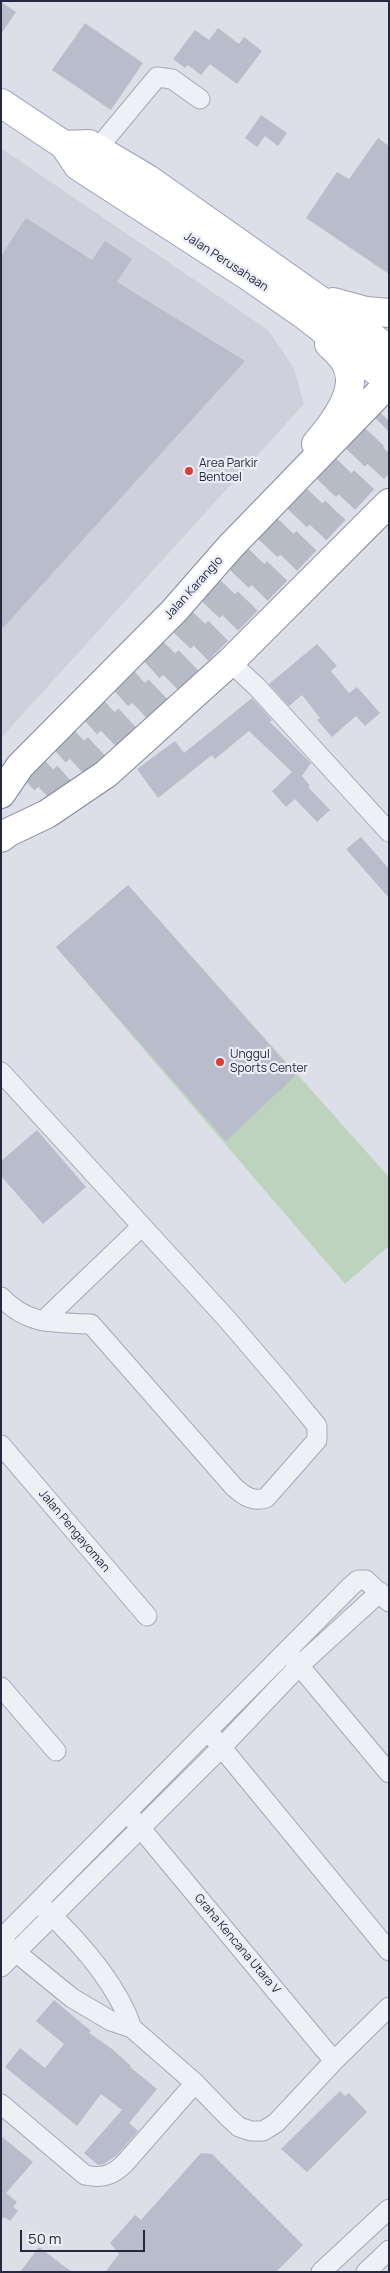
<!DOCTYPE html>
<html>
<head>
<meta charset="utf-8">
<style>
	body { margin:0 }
	#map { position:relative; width:390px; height:2273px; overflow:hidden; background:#dcdfe8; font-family:Manrope,sans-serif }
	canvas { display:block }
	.frame { position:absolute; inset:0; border:2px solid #252940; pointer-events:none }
	.scale { position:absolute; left:20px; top:2230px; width:125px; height:22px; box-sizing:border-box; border:2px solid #252940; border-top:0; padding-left:6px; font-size:15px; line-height:18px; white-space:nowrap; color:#252940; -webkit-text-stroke:4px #eceef6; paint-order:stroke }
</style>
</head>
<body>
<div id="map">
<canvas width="390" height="2273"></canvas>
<div class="frame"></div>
<div class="scale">50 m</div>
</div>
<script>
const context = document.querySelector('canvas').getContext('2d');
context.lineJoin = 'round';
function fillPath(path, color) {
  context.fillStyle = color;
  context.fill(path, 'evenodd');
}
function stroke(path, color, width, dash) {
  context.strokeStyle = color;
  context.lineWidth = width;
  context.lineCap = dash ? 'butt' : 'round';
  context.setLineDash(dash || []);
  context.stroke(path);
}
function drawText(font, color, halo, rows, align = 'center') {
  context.font = font + ' Manrope,sans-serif';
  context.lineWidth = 4.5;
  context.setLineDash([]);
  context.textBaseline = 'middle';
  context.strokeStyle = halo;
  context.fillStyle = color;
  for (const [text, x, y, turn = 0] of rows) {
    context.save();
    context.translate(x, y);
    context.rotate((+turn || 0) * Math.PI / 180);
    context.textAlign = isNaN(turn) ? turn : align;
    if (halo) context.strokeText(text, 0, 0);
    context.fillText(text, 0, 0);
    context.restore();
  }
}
fillPath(new Path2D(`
	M1 148 268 330 294 368 304 404 1 738Z`), '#ced1dd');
fillPath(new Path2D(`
	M128 885 389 1177V1246L345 1284 56 947Z`), '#bed3bd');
fillPath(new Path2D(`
	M1 2 16 12 1 34Z
	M85 23 143 63 111 110 52 70Z
	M218 28 239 44 244 37 262 51 237 84 210 64 201 75 188 65 185 68 173 59 195 30 209 40Z
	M261 115 287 133 278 146 265 136 257 147 245 138Z
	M378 138 389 146V274L306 218 337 172 349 179Z
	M26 218 92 260 105 241 132 259 117 282 245 361 1 630V256Z
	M317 644 337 666 331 671 349 693 357 687 380 713 365 726 356 716 332 737 317 720 320 718 302 695 289 706 269 684Z
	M252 698 272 720 270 722 311 763 302 776 310 786 308 787 330 810 317 822 295 799 286 807 272 791 292 772 249 731 215 759 212 755 158 798 137 769 175 741 184 753Z
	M361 837 389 869V898L346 849Z
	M128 885 296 1075 226 1141 56 947Z
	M37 1130 86 1187 43 1224 1 1176V1161Z
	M54 2000 91 2031 89 2033 112 2049 131 2066 130 2067 157 2089 129 2123 138 2131 117 2155 104 2164 98 2165 84 2153 122 2110 101 2094 77 2126 5 2067 20 2048 45 2068 64 2044 36 2021Z
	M340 2091 345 2096 349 2093 367 2112 307 2172 281 2149Z
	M1 2136 33 2162 6 2193 17 2202 13 2207 18 2211 10 2221 4 2217 1 2221Z
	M201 2153 212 2154 303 2245 276 2272H105L119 2254 110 2243 135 2215 141 2220Z
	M39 2247 72 2272H20Z`), '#b9bccb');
stroke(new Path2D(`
	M25 780 170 650 389 421
	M46 795C166 686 279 572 389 453`), '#b7bbc6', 28, [28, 14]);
const street = new Path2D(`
	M98 148 157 77 172 79 200 99
	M230 662 257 687 389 832
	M1 1072 226 1318 285 1387 317 1426V1440L266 1498C252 1502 244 1496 234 1487L91 1324C54 1322 29 1326 1 1297
	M43 1321 142 1226
	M1 1445 147 1616
	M292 1657 389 1773
	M1 1687 56 1751
	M213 1737 389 1951
	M133 1819 334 2061
	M43 1907C77 1939 117 1983 132 2028
	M1 1939 351 1586 358 1580H366L389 1602
	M7 1945 72 1998 111 2021 132 2028 195 2083 228 2117 239 2127 251 2131H263L276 2123 334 2061 389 2007
	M1 1967 221 1748 300 1665 380 1592
	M1 2104 85 2175C103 2179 113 2175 125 2163L195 2083
	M321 2272 389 2209
	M366 2272 389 2250`);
const primary = new Path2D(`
	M1 103 64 145 78 166 251 278 304 315 389 381
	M64 145 89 144 148 179 389 349
	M333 302 366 311 389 313
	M316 444C332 425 362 389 345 362 341 355 335 350 329 344`);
const highway = new Path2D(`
	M1 794 20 766 174 611 230 547 389 383
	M1 838 9 832 47 814 106 774 230 662 389 503`);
stroke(street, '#a5a8b6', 21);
stroke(primary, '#9b9fb5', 30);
stroke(highway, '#8388a0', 30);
stroke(street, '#eff0f6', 19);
stroke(primary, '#fff', 28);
stroke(highway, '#fff', 28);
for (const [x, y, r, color] of [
	[189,471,5,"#d94035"],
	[220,1062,5,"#d94035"]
]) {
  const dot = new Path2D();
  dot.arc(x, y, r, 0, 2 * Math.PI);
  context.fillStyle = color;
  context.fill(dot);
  stroke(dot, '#eceef6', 2);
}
drawText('12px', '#252940', '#eceef6', [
	["Jalan Perusahaan",226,262,33],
	["Jalan Karanglo",194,588,-48],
	["Jalan Pengayoman",74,1531,50],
	["Graha Kencana Utara V",237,1944,50]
]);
drawText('12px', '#252940', '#eceef6', [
	["Area Parkir",199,464],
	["Bentoel",199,478],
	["Unggul",230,1055],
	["Sports Center",230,1069]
], 'left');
</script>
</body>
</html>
